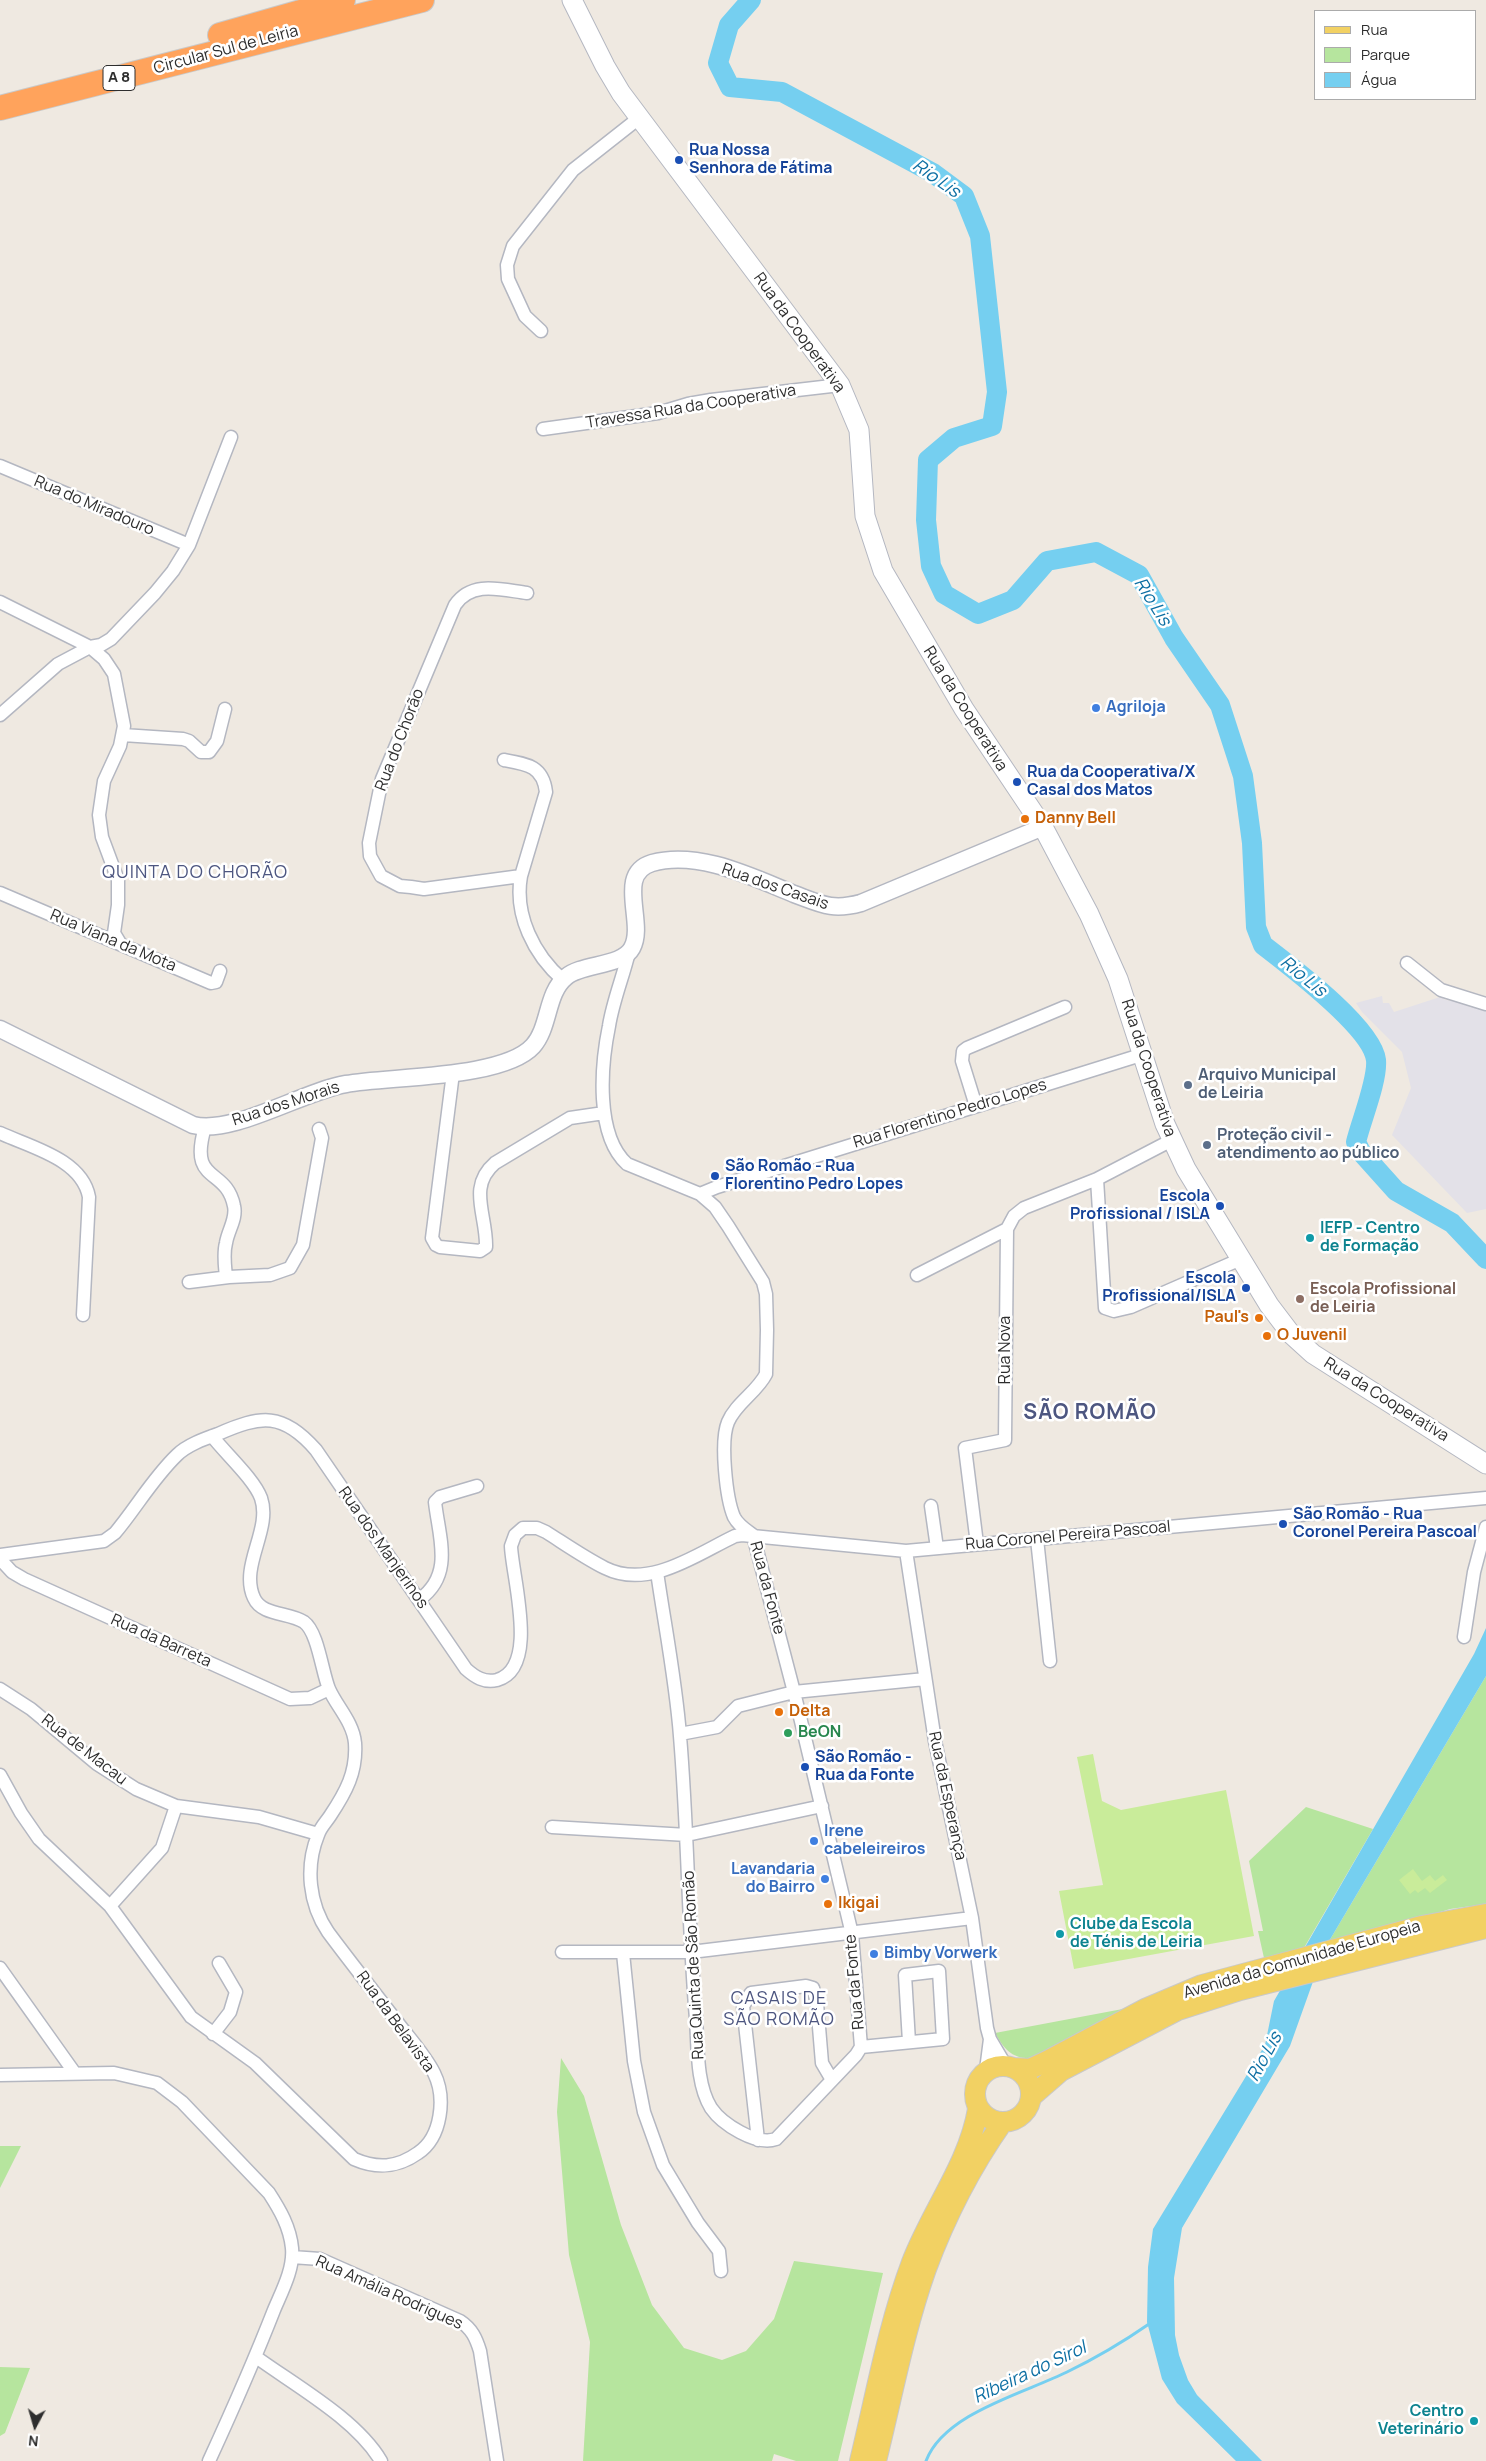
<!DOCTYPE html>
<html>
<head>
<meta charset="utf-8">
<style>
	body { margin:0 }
	#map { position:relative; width:1486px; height:2461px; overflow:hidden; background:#efe9e1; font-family:Manrope,sans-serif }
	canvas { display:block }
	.legend { position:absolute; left:1314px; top:10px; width:162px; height:90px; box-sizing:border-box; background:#fff; border:1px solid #ababab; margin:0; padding:6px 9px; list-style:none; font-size:15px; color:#2e2e2e }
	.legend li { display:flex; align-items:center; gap:10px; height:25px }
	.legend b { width:25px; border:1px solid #ababab }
	.north { position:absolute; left:10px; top:2401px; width:50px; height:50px; -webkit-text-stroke:4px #fff; paint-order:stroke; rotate:186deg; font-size:14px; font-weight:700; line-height:20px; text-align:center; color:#2e2e2e }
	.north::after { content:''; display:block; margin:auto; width:18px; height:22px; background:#2e2e2e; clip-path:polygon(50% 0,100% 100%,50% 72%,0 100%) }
</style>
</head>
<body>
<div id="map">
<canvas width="1486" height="2461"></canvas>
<ul class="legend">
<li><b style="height:6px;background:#f2d163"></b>Rua</li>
<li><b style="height:14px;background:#b6e59e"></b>Parque</li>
<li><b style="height:14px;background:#75cff0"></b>Água</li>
</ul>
<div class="north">N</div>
</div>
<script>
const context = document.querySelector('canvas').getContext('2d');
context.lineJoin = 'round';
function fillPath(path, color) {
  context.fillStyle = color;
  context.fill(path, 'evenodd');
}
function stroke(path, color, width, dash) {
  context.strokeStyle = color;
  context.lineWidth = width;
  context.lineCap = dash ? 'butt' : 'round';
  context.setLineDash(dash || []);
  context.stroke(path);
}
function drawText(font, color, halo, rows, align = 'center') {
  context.font = font + ' Manrope,sans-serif';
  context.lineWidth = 5;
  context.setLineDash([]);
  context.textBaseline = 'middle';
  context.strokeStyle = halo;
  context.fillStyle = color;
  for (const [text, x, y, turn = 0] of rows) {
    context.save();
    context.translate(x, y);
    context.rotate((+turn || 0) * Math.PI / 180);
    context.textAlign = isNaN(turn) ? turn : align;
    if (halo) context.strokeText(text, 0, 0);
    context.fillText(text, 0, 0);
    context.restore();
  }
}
fillPath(new Path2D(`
	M1382 996 1383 1003H1389L1394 1012 1440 997 1446 1000 1486 1007V1209L1467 1213 1392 1135 1411 1088 1402 1052 1362 1012 1356 1003Z`), '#e3e1e8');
fillPath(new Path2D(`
	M1486 1676V1904L1450 1909 1325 1948Z
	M1306 1807 1373 1829 1301 1953 1264 1958 1258 1931H1263L1249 1861Z
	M1128 2008 1033 2058C1013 2060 1004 2049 995 2033Z
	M561 2058 584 2096 621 2225 652 2305 684 2348 722 2360 746 2351 774 2319 794 2261 883 2273 838 2461H796L774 2454 772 2461H583L590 2342 569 2255 557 2112Z
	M0 2146H21L0 2188Z
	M0 2367 30 2368 5 2433 0 2436Z`), '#b6e59e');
fillPath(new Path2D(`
	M1093 1754 1102 1801 1121 1810 1226 1790 1254 1936 1074 1969 1059 1891 1103 1885 1077 1757Z
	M1413 1869 1422 1881 1430 1875 1435 1881 1443 1875 1447 1880 1430 1893 1425 1888 1418 1893 1415 1890 1410 1894 1399 1880Z`), '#c9ec9a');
fillPath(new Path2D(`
	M1486 1628V1676L1325 1948 1290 2046 1182 2228 1174 2278 1175 2335 1179 2355 1188 2380 1197 2395 1262 2461H1236L1177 2403 1162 2379 1147 2322 1148 2267 1153 2229 1265 2045 1274 2001 1474 1654Z`), '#75cff0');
stroke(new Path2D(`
	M926 2461C944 2413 1025 2393 1067 2372 1096 2358 1123 2342 1149 2324`), '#75cff0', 3);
stroke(new Path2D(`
	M751 0 729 25 718 63 730 87 782 92 933 173 964 196 980 236 997 392 992 426 954 438 928 460 926 520 931 566 944 594 978 614 1013 600 1047 561 1096 552 1139 575 1174 638 1220 705 1243 776 1252 843 1256 927 1263 945C1290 966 1372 1027 1376 1060 1378 1080 1361 1121 1356 1142L1361 1152 1396 1191 1452 1223 1486 1259`), '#75cff0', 20);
const minor = new Path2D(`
	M541 331 525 316 508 279 507 265 513 246 573 170 639 118
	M543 429 658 413 688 404 711 400 840 385
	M0 466 189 545
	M527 593C502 590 472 580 455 605L382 779 369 843 370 856 381 876 400 886 411 887 424 889 521 876C514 915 534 955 563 980
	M0 602 90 647 104 659 114 674 124 726 120 746 104 781 99 815 102 837 118 880V905L114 933 120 943
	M0 715 58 664 90 647 101 645 111 639 155 593 173 571 189 545 231 437
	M123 735 183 739 189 741 201 752H209L217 741 225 709
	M504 760C527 764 543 766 546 792L521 876
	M0 893 211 983 216 982 220 971
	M629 952C623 977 613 1001 609 1026 601 1065 595 1135 627 1164L700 1194 715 1207 728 1226 763 1282 766 1294 767 1330 766 1374C757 1392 736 1403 728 1422 720 1441 726 1498 734 1517 738 1525 746 1530 753 1535L794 1692 852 1934 861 2047
	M1407 963 1441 990 1486 1004
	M453 1073 432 1238 436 1245 440 1247 480 1251 486 1247C487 1215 467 1187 495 1163L570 1118 604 1113
	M976 1106 962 1061 963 1051 967 1048 1065 1007
	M205 1127C188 1185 226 1166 234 1206 237 1219 228 1230 226 1243 223 1254 225 1266 226 1277
	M0 1133C30 1147 82 1159 89 1197L83 1315
	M1172 1140 1097 1179 1105 1308 1114 1311 1131 1307 1241 1259
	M700 1194 717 1187 1144 1054
	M917 1275 1007 1229
	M189 1282 229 1277 270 1275 290 1268 303 1245 322 1138 319 1129
	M931 1506 937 1548
	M1037 1539 1050 1661
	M977 1544 965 1448 1005 1440 1007 1229 1014 1216 1024 1208 1097 1179
	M906 1551 935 1741 972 1918 987 2028 990 2039 1006 2066
	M0 1555 104 1541 115 1533C136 1508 153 1478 177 1455 187 1445 204 1439 218 1434 261 1415 283 1412 316 1450L466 1669C475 1677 484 1683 497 1680 540 1668 512 1577 511 1546L515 1535 523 1528H537L546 1532C565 1544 585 1558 605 1568 649 1590 697 1554 735 1536L742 1535 906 1551 1486 1498
	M0 1559 12 1572 24 1579 290 1699 310 1698 329 1689
	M657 1572C665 1627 676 1682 680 1736 688 1831 688 1925 696 2019 698 2046 696 2084 711 2108 722 2124 756 2146 776 2139L856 2055 861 2047 943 2039 939 1971 905 1975 909 2042
	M420 1599C454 1574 439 1538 435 1502L440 1497 477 1486
	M1464 1637 1474 1572 1486 1527
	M0 1689 31 1709 97 1764 136 1789 176 1806 259 1817 318 1834
	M680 1734 717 1727 738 1706 794 1692 925 1679
	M0 1775 21 1813 39 1839 110 1906 191 2017 255 2063 354 2159C377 2169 397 2168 418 2153 442 2137 446 2097 434 2073 425 2055 410 2039 398 2023 375 1993 351 1963 328 1932 309 1904 305 1867 318 1835 320 1828 326 1822 330 1816 346 1792 357 1772 355 1743 353 1722 337 1707 329 1689 322 1672 318 1632 304 1622 289 1612 262 1616 254 1598 239 1566 272 1530 261 1498 254 1479 225 1453 212 1436
	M552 1827 687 1835 822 1806
	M110 1906 162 1848 176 1806
	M562 1952H691L972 1918
	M623 1953 634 2061 644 2112 663 2165 698 2223 719 2251 721 2271
	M0 1968 74 2072
	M213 2034 230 2012 236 1992 219 1963
	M986 2070 990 2039
	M0 2075 114 2073 157 2083 182 2102 269 2193C280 2210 290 2227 292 2248 294 2269 282 2291 274 2310 254 2361 232 2411 209 2461
	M758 2140 743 2006 751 1993 806 1986 813 1988 817 2003 822 2063 832 2080
	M292 2257 320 2259 460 2321C472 2329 476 2338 480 2351L497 2461
	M256 2357C296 2386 356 2419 381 2461`);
const tertiary = new Path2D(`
	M0 1029 193 1125C234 1135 303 1091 346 1084 390 1076 503 1079 533 1046 550 1027 546 993 566 977 582 963 622 967 632 948 646 923 615 874 652 863 698 850 752 877 794 894 821 904 832 911 861 903L1043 827`);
const secondary = new Path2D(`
	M572 0 605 66 621 93 840 385 859 430 865 516 883 571 964 709 1043 827 1089 914 1118 979 1165 1124 1186 1169 1269 1305 1291 1334 1313 1354 1486 1464`);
const primary = new Path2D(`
	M975 2094a28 28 0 1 1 56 0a28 28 0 1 1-56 0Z
	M1014 2068 1030 2069 1047 2061 1145 2009 1202 1985 1422 1926 1486 1914
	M1031 2097 1061 2071 1178 2010 1240 1990 1486 1928
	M860 2461C876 2395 888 2326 912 2262 932 2210 969 2163 978 2109
	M876 2461C892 2397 904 2331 926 2269 945 2218 971 2167 1002 2123`);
const motorway = new Path2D(`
	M220 35 343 0
	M0 108 422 0`);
stroke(minor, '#b4b7c1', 15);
stroke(tertiary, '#b4b7c1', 19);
stroke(secondary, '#b4b7c1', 21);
stroke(primary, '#c9c9c9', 22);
stroke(motorway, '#c9c9c9', 26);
stroke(minor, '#fff', 12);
stroke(tertiary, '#fff', 16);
stroke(secondary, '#fff', 19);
stroke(primary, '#f2d163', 20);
stroke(motorway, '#ffa35c', 24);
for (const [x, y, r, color] of [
	[679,160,5,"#1a4fb4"],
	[1096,708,5,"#3f7fe0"],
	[1017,782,5,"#1a4fb4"],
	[1025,819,5,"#e8710a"],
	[1188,1085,5,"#5c6f8a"],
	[1207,1145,5,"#5c6f8a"],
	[715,1176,5,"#1a4fb4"],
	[1220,1206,5,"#1a4fb4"],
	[1310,1238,5,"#0f9aa8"],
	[1246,1288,5,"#1a4fb4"],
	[1300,1299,5,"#8d6e63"],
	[1259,1318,5,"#e8710a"],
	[1267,1336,5,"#e8710a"],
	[1283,1524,5,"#1a4fb4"],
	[779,1712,5,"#e8710a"],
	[788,1733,5,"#2e9e5b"],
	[805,1767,5,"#1a4fb4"],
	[814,1841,5,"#3f7fe0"],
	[825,1879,5,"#3f7fe0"],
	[828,1904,5,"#e8710a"],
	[1060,1934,5,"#0f9aa8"],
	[874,1954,5,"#3f7fe0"],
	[1474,2421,5,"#0f9aa8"]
]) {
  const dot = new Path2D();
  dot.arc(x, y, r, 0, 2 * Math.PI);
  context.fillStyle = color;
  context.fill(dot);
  stroke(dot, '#fff', 2);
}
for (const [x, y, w] of [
	[119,78,32]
]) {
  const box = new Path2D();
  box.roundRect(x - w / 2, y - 12.5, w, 25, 4);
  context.fillStyle = '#fff';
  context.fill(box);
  stroke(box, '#2e2e2e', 1);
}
drawText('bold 15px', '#2e2e2e', null, [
	["A 8",119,78]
]);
drawText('16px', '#2e2e2e', '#fff', [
	["Circular Sul de Leiria",226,50,-15],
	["Rua da Cooperativa",799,333,54],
	["Travessa Rua da Cooperativa",691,407,-9],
	["Rua do Miradouro",94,506,23],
	["Rua da Cooperativa",965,709,58],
	["Rua do Chorão",400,740,-69],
	["Rua dos Casais",775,887,19],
	["Rua Viana da Mota",113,941,23],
	["Rua da Cooperativa",1148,1068,72],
	["Rua dos Morais",286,1104,-18],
	["Rua Florentino Pedro Lopes",950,1114,-17],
	["Rua Nova",1006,1350,-90],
	["Rua da Cooperativa",1386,1400,32],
	["Rua Coronel Pereira Pascoal",1068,1536,-5],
	["Rua dos Manjerinos",383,1548,55],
	["Rua da Fonte",767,1588,75],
	["Rua da Barreta",161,1641,24],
	["Rua de Macau",84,1750,38],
	["Rua da Esperança",947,1796,78],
	["Avenida da Comunidade Europeia",1302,1960,-16],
	["Rua Quinta de São Romão",694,1965,-93],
	["Rua da Fonte",855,1982,-95],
	["Rua da Belavista",395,2022,54],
	["Rua Amália Rodrigues",389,2293,24]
]);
drawText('bold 16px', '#164399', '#fff', [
	["Rua Nossa",689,151],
	["Senhora de Fátima",689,169],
	["Rua da Cooperativa/X",1027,773],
	["Casal dos Matos",1027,791],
	["São Romão - Rua",725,1167],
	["Florentino Pedro Lopes",725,1185],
	["Escola",1210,1197,"right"],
	["Profissional / ISLA",1210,1215,"right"],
	["Escola",1236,1279,"right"],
	["Profissional/ISLA",1236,1297,"right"],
	["São Romão - Rua",1293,1515],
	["Coronel Pereira Pascoal",1293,1533],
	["São Romão -",815,1758],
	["Rua da Fonte",815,1776]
], 'left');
drawText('bold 16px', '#366cbe', '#fff', [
	["Agriloja",1106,708],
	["Irene",824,1832],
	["cabeleireiros",824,1850],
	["Lavandaria",815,1870,"right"],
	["do Bairro",815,1888,"right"],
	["Bimby Vorwerk",884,1954]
], 'left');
drawText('bold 16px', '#c56008', '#fff', [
	["Danny Bell",1035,819],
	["Paul's",1249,1318,"right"],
	["O Juvenil",1277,1336],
	["Delta",789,1712],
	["Ikigai",838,1904]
], 'left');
drawText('bold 16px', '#4e5e75', '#fff', [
	["Arquivo Municipal",1198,1076],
	["de Leiria",1198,1094],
	["Proteção civil -",1217,1136],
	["atendimento ao público",1217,1154]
], 'left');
drawText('bold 16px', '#0d838f', '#fff', [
	["IEFP - Centro",1320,1229],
	["de Formação",1320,1247],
	["Clube da Escola",1070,1925],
	["de Ténis de Leiria",1070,1943],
	["Centro",1464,2412,"right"],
	["Veterinário",1464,2430,"right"]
], 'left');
drawText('bold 16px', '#785e54', '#fff', [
	["Escola Profissional",1310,1290],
	["de Leiria",1310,1308]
], 'left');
drawText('bold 16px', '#27864d', '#fff', [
	["BeON",798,1733]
], 'left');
drawText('italic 18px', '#0d6fa3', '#fff', [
	["Rio Lis",936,179,35],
	["Rio Lis",1152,602,58],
	["Rio Lis",1303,977,39],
	["Rio Lis",1265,2057,-61],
	["Ribeira do Sirol",1030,2373,-25]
]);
context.letterSpacing = '1px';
drawText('18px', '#4d5680', '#fff', [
	["QUINTA DO CHORÃO",195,873],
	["CASAIS DE",779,1999],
	["SÃO ROMÃO",779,2020]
]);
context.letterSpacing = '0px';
context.letterSpacing = '1px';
drawText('bold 21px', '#4d5680', '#fff', [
	["SÃO ROMÃO",1090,1413]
]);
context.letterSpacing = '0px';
</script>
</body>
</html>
